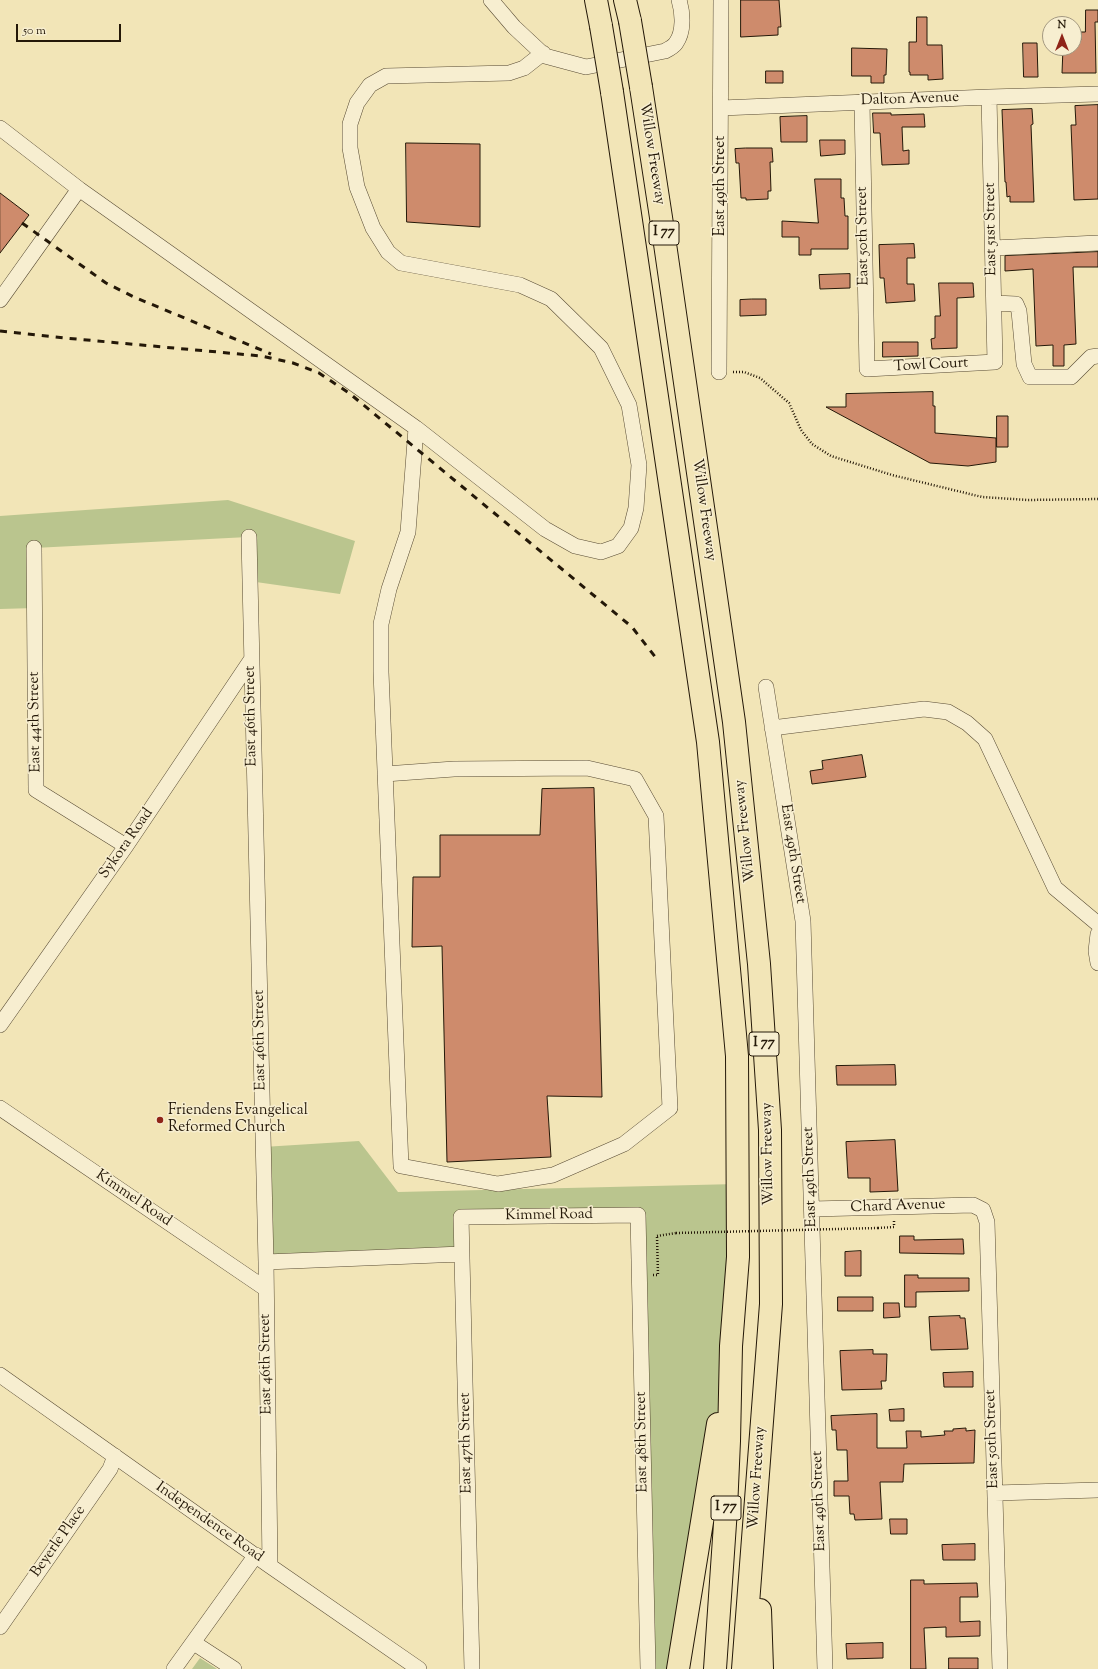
<!DOCTYPE html>
<html>
<head>
<meta charset="utf-8">
<style>
	body { margin:0 }
	#map { position:relative; width:1098px; height:1669px; overflow:hidden; background:#f2e5b7; font-family:"Sorts Mill Goudy",serif }
	canvas { display:block }
	.north { position:absolute; left:1042px; top:16px; width:40px; height:40px; box-sizing:border-box; background:#f7eed0; border:1px solid #a39880; border-radius:50%; rotate:0deg; font-size:11px; font-weight:700; line-height:16px; text-align:center; color:#241808 }
	.north::after { content:''; display:block; margin:auto; width:14px; height:18px; background:#8f2418; clip-path:polygon(50% 0,100% 100%,50% 72%,0 100%) }
	.scale { position:absolute; left:16px; top:24px; width:105px; height:18px; box-sizing:border-box; border:2px solid #241808; border-top:0; padding-left:5px; font-size:12px; line-height:14px; white-space:nowrap; color:#241808; -webkit-text-stroke:3px #f7eed0; paint-order:stroke }
</style>
</head>
<body>
<div id="map">
<canvas width="1098" height="1669"></canvas>
<div class="north">N</div>
<div class="scale">50 m</div>
</div>
<script>
const context = document.querySelector('canvas').getContext('2d');
context.lineJoin = 'round';
function fillPath(path, color) {
  context.fillStyle = color;
  context.fill(path, 'evenodd');
}
function stroke(path, color, width, dash) {
  context.strokeStyle = color;
  context.lineWidth = width;
  context.lineCap = dash ? 'butt' : 'round';
  context.setLineDash(dash || []);
  context.stroke(path);
}
function drawText(font, color, halo, rows, align = 'center') {
  context.font = font + ' "Sorts Mill Goudy",serif';
  context.lineWidth = 3;
  context.setLineDash([]);
  context.textBaseline = 'middle';
  context.strokeStyle = halo;
  context.fillStyle = color;
  for (const [text, x, y, turn = 0] of rows) {
    context.save();
    context.translate(x, y);
    context.rotate((+turn || 0) * Math.PI / 180);
    context.textAlign = isNaN(turn) ? turn : align;
    if (halo) context.strokeText(text, 0, 0);
    context.fillText(text, 0, 0);
    context.restore();
  }
}
fillPath(new Path2D(`
	M228 500 355 541 340 594 249 581 248 537 34 548 35 608 0 609V516Z
	M359 1141 398 1192 737 1184 731 1346 678 1669H648L638 1215 461 1217 462 1254 266 1262 263 1147Z
	M200 1658 217 1669H192Z`), '#bac58e');
const building = new Path2D(`
	M741 0H779L781 27H778V35L741 37Z
	M1086 10H1098V22H1095L1096 73H1062L1063 48H1074V40H1081V32H1085Z
	M917 17H927V45H942L943 79 928 80V75H910V72H909V42H916Z
	M1023 43H1037L1038 77H1024Z
	M852 48 887 49 886 75H884V83H871V76H852Z
	M766 71H783V83H766Z
	M1098 105V199L1074 200 1071 125H1076L1075 106Z
	M1032 109 1033 124 1031 125 1034 202H1010V196L1007 197 1006 182H1005L1002 110Z
	M873 113H891V115L924 114 925 127H902L903 151 909 150V164L882 165 880 133H874Z
	M807 116V142H781L780 117Z
	M820 140H845V154L821 156Z
	M406 143 480 144V227L407 222Z
	M746 148H772L773 162H770L771 191H768V199L746 200V198H741L739 163H736L735 149Z
	M815 179H841V198H844L845 216H848V249H811V255H799V237H782V221L818 223Z
	M0 193 29 215 0 253Z
	M914 244 915 258H907V284H914L915 301 886 303 884 278H880L879 245Z
	M1098 252V267H1073L1076 344 1064 345V366H1053V345L1036 346 1033 269 1005 271V256Z
	M850 274V288L820 289 819 275Z
	M939 283H973L974 297 957 298V348L932 349 931 339 935 338V316H940Z
	M752 299H766V315L740 316V300Z
	M883 342H918V356L883 357Z
	M933 392V406H935V433L996 438V462L968 466 930 463 826 407H846V394Z
	M997 416H1008V447H997Z
	M862 755 866 777 812 784 810 771 823 769 822 761Z
	M594 788 602 1097 547 1096 551 1157 447 1162 442 946 412 947 413 877H440V835H540L542 789Z
	M895 1065 896 1085H837L836 1066Z
	M895 1140 898 1191 870 1192V1178H848L846 1142Z
	M900 1236H914V1240L963 1239 964 1254 900 1253Z
	M861 1251V1276H845V1252Z
	M905 1275H918V1278H969V1291L916 1292V1307H905Z
	M838 1297H873V1311H838Z
	M884 1303H899L900 1317 884 1318Z
	M960 1316V1318H965L968 1349 931 1350 929 1317Z
	M873 1350V1354H887L886 1381H881L882 1389 842 1390 840 1351Z
	M973 1372V1387H944L943 1373Z
	M904 1409V1421H890L889 1410Z
	M877 1414V1448H907L906 1431H921V1437L945 1435 944 1431H953V1429L966 1428V1431L975 1430 974 1463 904 1464 903 1482H880L882 1519 855 1520 854 1514H850L849 1496H834V1481H848L847 1450H837L836 1430H832L831 1416Z
	M890 1519H907V1534H891Z
	M975 1544V1560H943L942 1545Z
	M911 1580H924V1584L977 1583 978 1597H960V1622L980 1621V1636L946 1637V1627L924 1628 926 1669H911Z
	M883 1643V1658L847 1659 846 1644Z
	M949 1658H978V1669H949Z`);
fillPath(building, '#ce8b6c');
stroke(building, '#241808', 1);
const minor = new Path2D(`
	M491 0 514 27 545 56 586 67 665 51C669 49 674 46 676 43 684 32 683 13 679 0
	M862 102 867 369 995 362 989 97
	M721 108 989 97 1098 94
	M0 128 79 189 0 300
	M79 189 416 428 408 532 389 589 381 624V672L401 1166 498 1184 553 1175 624 1144 670 1108 656 816 635 779 587 768 454 769 385 774
	M993 248 1098 243
	M994 303 1016 304 1019 311 1024 364 1030 377H1071L1091 357 1098 356
	M719 372 721 0
	M416 428 545 529 575 546 601 552 618 546 631 528 636 508 639 465 629 405 601 348 551 299 520 285 401 263 388 252 373 228 357 187 350 148V124L357 103 370 85 386 76 509 73 524 68 543 53
	M249 537 266 1262 270 1566
	M34 548 36 790 126 846
	M766 687 803 921 825 1669
	M772 728 924 709 948 712 967 723 985 739 1055 888 1098 924
	M1098 934 1096 951 1098 963
	M0 1025 126 846 251 660
	M0 1108 266 1289
	M812 1209 973 1205 983 1210 987 1222 1000 1669
	M266 1262 462 1254
	M0 1375 270 1566 419 1669
	M995 1493 1098 1490
	M0 1627 110 1469 115 1456
	M194 1643 234 1669
	M174 1669 256 1555
	M472 1669 461 1217 638 1215 648 1669`);
const highway = new Path2D(`
	M596 0 601 26
	M625 0 630 21
	M641 87 664 237 734 722 759 964 770 1130 771 1304 743 1669
	M612 92 708 742 737 1056 738 1257 731 1346 729 1441 726 1509 715 1669
	M760 1610 762 1669
	M678 1669 718 1424`);
stroke(minor, '#584b34', 16);
stroke(highway, '#241808', 24);
stroke(new Path2D(`
	M733 372H744L760 378 789 403 801 430 812 444 831 456 892 475 982 497 1028 500 1098 499
	M878 1228 894 1227V1220
	M657 1236 676 1233
	M653 1275H658L657 1236`), '#241808', 2.5, [1, 2]);
stroke(minor, '#f7eed0', 15);
stroke(highway, '#f2e5b7', 22);
stroke(new Path2D(`
	M22 223 106 283 134 297 271 354
	M0 331 65 338 261 356 293 363 319 373 349 393 632 627 656 658`), '#241808', 3, [7, 7]);
const highwayBridge = new Path2D(`
	M630 21 641 87
	M601 26 612 92`);
stroke(highwayBridge, '#241808', 24, []);
stroke(new Path2D(`
	M676 1233 878 1228`), '#241808', 2.5, [1, 2]);
stroke(highwayBridge, '#f2e5b7', 22);
for (const [x, y, r, color] of [
	[160,1120,4,"#8f2418"]
]) {
  const dot = new Path2D();
  dot.arc(x, y, r, 0, 2 * Math.PI);
  context.fillStyle = color;
  context.fill(dot);
  stroke(dot, '#f7eed0', 1.5);
}
for (const [x, y, w] of [
	[664,233,30],
	[764,1044,30],
	[726,1508,30]
]) {
  const box = new Path2D();
  box.roundRect(x - w / 2, y - 12, w, 24, 3);
  context.fillStyle = '#f7eed0';
  context.fill(box);
  stroke(box, '#241808', 1);
}
drawText('bold 14px', '#241808', null, [
	["I 77",664,233],
	["I 77",764,1044],
	["I 77",726,1508]
]);
drawText('15px', '#241808', '#f7eed0', [
	["Dalton Avenue",910,100,-2],
	["Willow Freeway",651,154,81],
	["East 49th Street",721,186,-90],
	["East 51st Street",992,229,-91],
	["East 50th Street",864,236,-91],
	["Towl Court",931,366,-3],
	["Willow Freeway",703,510,82],
	["East 46th Street",252,716,-91],
	["East 44th Street",36,722,-91],
	["Willow Freeway",746,831,-96],
	["Sykora Road",127,844,-55],
	["East 49th Street",792,854,81],
	["East 46th Street",261,1040,-91],
	["Willow Freeway",769,1154,-91],
	["East 49th Street",811,1177,-92],
	["Kimmel Road",133,1199,34],
	["Chard Avenue",898,1207,-2],
	["Kimmel Road",549,1216,-1],
	["East 46th Street",267,1364,-91],
	["East 50th Street",993,1439,-92],
	["East 48th Street",643,1442,-91],
	["East 47th Street",467,1443,-91],
	["Willow Freeway",758,1478,-86],
	["East 49th Street",820,1501,-92],
	["Independence Road",209,1523,35],
	["Beyerle Place",59,1542,-55]
]);
drawText('15px', '#241808', '#f7eed0', [
	["Friendens Evangelical",168,1111],
	["Reformed Church",168,1128]
], 'left');
</script>
</body>
</html>
